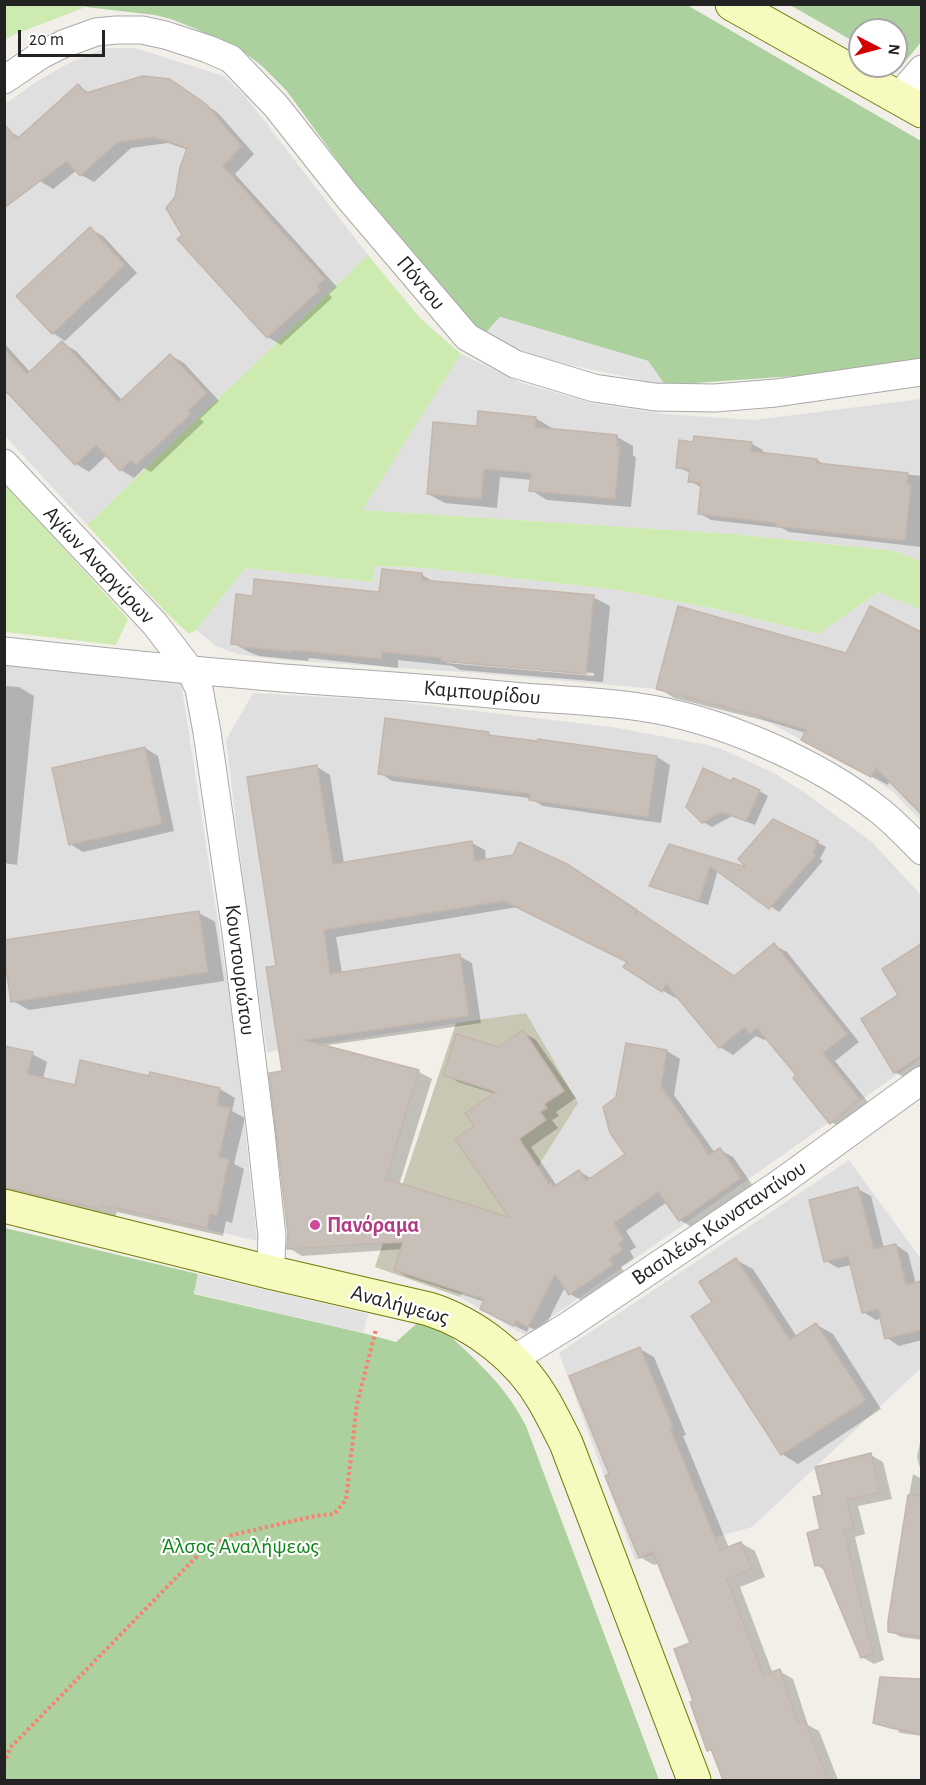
<!DOCTYPE html>
<html>
<head>
<meta charset="utf-8">
<style>
	body { margin:0 }
	#map { position:relative; width:926px; height:1785px; overflow:hidden; background:#f2efe9; font-family:"Alegreya Sans",sans-serif }
	canvas { display:block }
	.frame { position:absolute; inset:0; border:6px solid #222; pointer-events:none }
	.north { position:absolute; left:848px; top:18px; width:60px; height:60px; box-sizing:border-box; background:#fff; border:2px solid #a7a7a7; border-radius:50%; rotate:96deg; font-size:16px; font-weight:700; line-height:24px; text-align:center; color:#222 }
	.north::after { content:''; display:block; margin:auto; width:21px; height:27px; background:#d40000; clip-path:polygon(50% 0,100% 100%,50% 72%,0 100%) }
	.scale { position:absolute; left:18px; top:30px; width:87px; height:27px; box-sizing:border-box; border:3px solid #222; border-top:0; padding-left:8px; font-size:18px; line-height:21px; white-space:nowrap; color:#222; -webkit-text-stroke:4px #fff; paint-order:stroke }
</style>
</head>
<body>
<div id="map">
<canvas width="926" height="1785"></canvas>
<div class="frame"></div>
<div class="north">N</div>
<div class="scale">20 m</div>
</div>
<script>
const context = document.querySelector('canvas').getContext('2d');
context.lineJoin = 'round';
function fillPath(path, color) {
  context.fillStyle = color;
  context.fill(path, 'evenodd');
}
function stroke(path, color, width, dash) {
  context.strokeStyle = color;
  context.lineWidth = width;
  context.lineCap = dash ? 'butt' : 'round';
  context.setLineDash(dash || []);
  context.stroke(path);
}
function drawText(font, color, halo, rows, align = 'center') {
  context.font = font + ' "Alegreya Sans",sans-serif';
  context.lineWidth = 4.5;
  context.setLineDash([]);
  context.textBaseline = 'middle';
  context.strokeStyle = halo;
  context.fillStyle = color;
  for (const [text, x, y, turn = 0] of rows) {
    context.save();
    context.translate(x, y);
    context.rotate((+turn || 0) * Math.PI / 180);
    context.textAlign = isNaN(turn) ? turn : align;
    if (halo) context.strokeText(text, 0, 0);
    context.fillText(text, 0, 0);
    context.restore();
  }
}
fillPath(new Path2D(`
	M105 48H135L224 76 245 96 368 255 87 525 5 436V104L36 82 67 64Z
	M461 354 522 383 596 404 665 414 754 420 921 399V562L897 551 732 534 361 510Z
	M375 566 426 568 618 590 721 610 818 634 879 592 921 610V821L892 791 865 773 801 740 756 715 656 689 477 673 285 660 243 655 228 651 215 645 196 630 245 568 373 582Z
	M5 665 181 682 234 1027 257 1241 5 1181Z
	M253 693 391 701 612 727 708 745 724 750 774 773 808 795 872 842 921 895V1058L526 1335 510 1327 460 1297 491 1241 526 1013 267 1052 251 944 226 740Z
	M849 1160 921 1259V1368L752 1527 635 1560 559 1353Z`), '#e0dfdf');
fillPath(new Path2D(`
	M526 1013 578 1103 491 1241 460 1297 375 1267 456 1023Z`), '#c7c7b4');
fillPath(new Path2D(`
	M5 5H88L86 7 13 35 5 40Z
	M368 255 419 317 461 354 362 510 732 534 897 551 921 562V610L879 592 818 634 721 610 618 590 426 568 375 566 373 582 245 568 196 630 189 634C151 601 122 561 87 525Z
	M4 483 128 619 116 645 5 632Z`), '#cdebb0');
fillPath(new Path2D(`
	M88 4 687 5 921 141V360L810 375 665 385 648 361 500 317 482 337 427 277 357 187 286 90 262 66 244 52 196 29 171 19 155 15 86 7Z
	M790 5H921V42L900 68 896 66V30H860V45Z
	M5 1228 198 1274 194 1294 363 1333 396 1342 422 1319 436 1323C471 1356 504 1382 526 1426L659 1780H5Z`), '#add19e');
fillPath(new Path2D(`
	M500 317 648 361 665 385 547 360 482 337Z
	M198 1274 368 1314 363 1333 194 1293Z`), '#e2e2e2');
fillPath(new Path2D(`
	M170 80 218 113 254 154 235 174 337 287 329 294 332 298 281 345 268 337 179 239 184 235 176 198 188 150 168 143 131 148 94 182 81 175 77 170 53 189 40 181 9 131 21 138 78 86 90 93Z
	M90 229 103 236 137 273 65 341 53 333Z
	M4 343 31 373 62 343 76 351 122 400 170 355 184 363 219 401 200 419 204 422 151 472 144 468 134 478 121 470 107 455 89 472 76 464 9 392 4 396Z
	M535 418 552 428 551 430 617 437 633 446V456L636 457 631 507 547 500 531 490 532 480 500 477 497 508 445 503 428 494 478 427Z
	M695 438 752 444 763 450V454L817 460 827 466 922 476V547L789 532 782 528 711 520 699 513 702 488 690 481 691 473 677 467 694 443Z
	M422 575 436 583 593 597 610 606 603 682 460 670 453 666 398 660V668L309 658 308 661 259 656 249 652 233 643 254 597 380 594ZM444 660 594 673V676L447 663Z
	M870 608 922 634V812L890 780 888 785 819 749 806 733 774 723 674 698 658 688 847 654Z
	M4 686 19 687 34 696 17 865 4 863Z
	M488 733 496 738 538 743 539 741 657 757 670 765 661 823 543 806 529 798 392 781 380 773Z
	M145 748 158 756 174 831 83 852 70 844Z
	M317 767 330 775 344 863 472 843 485 850 486 861 567 865 735 977 774 945 787 952 859 1042 835 1061 872 1107 844 1130 831 1122 798 1076 767 1037 764 1040 756 1036 733 1055 720 1047 677 995 675 998 662 990 628 962 518 907 336 937 342 973 459 956 472 963 481 1023 322 1046 419 1072 432 1079 399 1185 512 1220 476 1127 496 1094 458 1082 445 1074 499 1049 523 1032 536 1040 576 1098 556 1112 559 1116 552 1120 558 1128 531 1147 557 1186 579 1171 592 1179 627 1154 617 1098 627 1045 667 1051 680 1059 674 1095 715 1153 720 1150 733 1157 753 1186 693 1228 680 1220 667 1202 626 1231 636 1247 630 1251 634 1258 621 1267 625 1273 583 1301 570 1294 565 1287 542 1333 529 1327 527 1332 494 1315 485 1302 408 1277 395 1270 402 1249 302 1256 289 1248 284 1073 277 967Z
	M732 783 759 791 768 796 755 825 732 816 712 827 703 822Z
	M817 842 826 847 820 859 823 861 779 912 718 870 708 905 660 890 651 886 669 846 751 870Z
	M199 913 215 922 224 981 29 1010 13 1001Z
	M922 946V1069L907 1079 895 1072 900 996 884 969Z
	M4 1047 32 1054 47 1062 43 1079 76 1086 150 1078 220 1089 235 1098 232 1111 245 1118 234 1164 244 1169 232 1223 226 1221 223 1236 117 1212 115 1217 4 1191Z
	M858 1189 871 1196 884 1248 896 1245 908 1253 916 1284 922 1282V1340L899 1346 887 1338 882 1318 876 1320 863 1312 851 1265 838 1268 826 1261Z
	M736 1260 753 1269 797 1337 817 1325 833 1334 881 1409 798 1464 782 1454 714 1302Z
	M640 1349 654 1357 686 1435 683 1436 729 1548 741 1543 755 1551 765 1577 740 1587 773 1674 779 1671 793 1679 808 1725 819 1731 838 1780H725L714 1753 709 1750 695 1702 692 1644 659 1563 654 1565 640 1557 611 1475Z
	M922 1433V1475L917 1457Z
	M871 1455 883 1462 892 1499 858 1506 865 1534 855 1537 884 1660 874 1664 862 1657 826 1571 816 1565 822 1531 824 1496Z
	M913 1474 922 1479V1640L901 1637 890 1631 903 1530Z
	M881 1678 922 1680V1736L901 1733 898 1732 899 1729 881 1724V1726L874 1722Z`), '#0003');
const building = new Path2D(`
	M143 76 170 79 206 104 242 146 223 166 325 279 317 286 320 290 267 338 177 239 182 235 166 208 175 197 180 168 187 148 154 137 118 142 80 176 67 161 4 208V124L17 139 78 84 86 93Z
	M90 227 125 265 52 334 16 296Z
	M62 341 119 402 170 354 207 393 188 411 191 414 136 465 131 460 120 471 96 445 75 465 4 389V349L27 374Z
	M478 411 536 417 535 427 617 435V446H620L615 499 529 491 531 473 484 469 481 499 427 494 433 422 477 426Z
	M694 436 752 442 751 451 817 459V463L908 473 907 484 911 485 905 541 776 526V523L698 514 701 483 688 482 690 469 676 468 679 440 693 442Z
	M382 569 422 573V580L594 595 586 674 441 661 442 658 382 652 381 659 292 650V652L241 647V645L231 644 236 594 253 596 254 579 379 592Z
	M678 606 846 653 870 606 921 632V814L876 768 871 777 801 740 806 730 756 715 656 689Z
	M385 718 489 732 488 735 537 741 538 739 657 756 648 817 529 800 530 794 378 774Z
	M145 747 162 824 69 845 52 768Z
	M317 765 333 864 472 841 475 861 513 855 519 842 567 864 637 910 636 915 638 911 734 976 774 943 847 1034 823 1053 860 1099 830 1124 793 1078 796 1075 757 1028 750 1034 745 1027 719 1048 666 984 662 992 623 967 627 962 504 901 324 930 330 974 460 954 469 1016 304 1040 419 1070 386 1179 509 1217 455 1139 474 1126 465 1113 496 1092 443 1075 456 1034 499 1047 523 1030 564 1091 544 1104 547 1108 540 1112 546 1120 519 1139 549 1184 551 1183 553 1187 579 1170 586 1181 625 1154 610 1133 603 1107 616 1097 626 1043 667 1050 661 1086 709 1155 720 1148 741 1178 679 1221 658 1192 614 1223 624 1240 618 1244 622 1250 609 1259 613 1265 569 1295 555 1274 528 1327 516 1321 514 1326 480 1309 484 1299 394 1270 403 1242 287 1249 288 1234 269 1073 282 1071 266 967 276 966 247 777Z
	M703 768 731 781 733 778 760 790 746 821 722 812 702 823 686 807Z
	M773 819 818 841 813 853 816 855 769 909 710 866 699 901 649 886 669 844 746 867 738 859Z
	M199 911 208 972 11 1002 4 955V940Z
	M921 944V1056L894 1073 861 1019 898 995 882 969Z
	M4 1046 33 1052 27 1074 75 1085 80 1060 149 1076 150 1072 220 1088 217 1105 230 1108 219 1157 229 1159 217 1215 210 1214 207 1228 101 1205 100 1209 4 1187Z
	M858 1187 874 1249 896 1244 906 1285 921 1281V1330L885 1339 878 1309 862 1313 848 1256 824 1262 809 1200Z
	M736 1258 790 1340 816 1323 866 1400 781 1455 691 1316 712 1302 699 1282Z
	M640 1347 673 1427 670 1428 720 1550 741 1542 752 1569 727 1579 763 1675 780 1669 798 1724 805 1721 828 1780H723L711 1749 707 1751 690 1702 693 1701 674 1649 690 1643 653 1552 639 1558 605 1476 609 1474 569 1376Z
	M871 1453 880 1492 847 1500 854 1528 844 1530 873 1654 861 1658 822 1565 815 1566 807 1533 820 1529 813 1497 822 1495 815 1467Z
	M908 1495 921 1496V1637L888 1632V1621Z
	M880 1677 921 1679V1734L891 1728 873 1723Z`);
fillPath(building, '#c7bfb8');
stroke(building, '#c4b6ab', 1.5);
const street = new Path2D(`
	M4 80 41 55 63 44 96 32 116 30H142L165 35 208 49 231 59 276 106 347 196 467 337 515 364 594 388 655 397 715 398 776 393 922 372
	M898 97 922 69
	M4 463 155 624 191 671 199 689 207 732 236 933 261 1133 272 1236 271 1260 269 1272
	M4 651C115 663 225 674 336 682 398 686 461 691 523 697 562 700 600 701 639 707 718 718 817 761 880 811 895 823 908 837 922 851
	M512 1360 569 1325 780 1183 922 1080`);
const secondary = new Path2D(`
	M732 4 922 111
	M4 1206 269 1272 429 1309C476 1324 520 1359 544 1401 552 1415 559 1429 566 1443L694 1780`);
stroke(street, '#a9a9a9', 29);
stroke(secondary, '#707d05', 35);
stroke(new Path2D(`
	M4 1764 10 1748 203 1550 232 1535 315 1516 334 1514 346 1500 357 1404 376 1329`), '#fa8072', 4, [3, 3]);
stroke(street, '#fff', 27);
stroke(secondary, '#f7fabf', 33);
for (const [x, y, r, color] of [
	[315,1225,6,"#d1479c"]
]) {
  const dot = new Path2D();
  dot.arc(x, y, r, 0, 2 * Math.PI);
  context.fillStyle = color;
  context.fill(dot);
  stroke(dot, '#fff', 2);
}
drawText('22px', '#222', '#fff', [
	["Πόντου",421,283,50],
	["Αγίων Αναργύρων",99,565,47],
	["Καμπουρίδου",482,693,5],
	["Κουντουριώτου",240,970,83],
	["Βασιλέως Κωνσταντίνου",719,1223,-34],
	["Αναλήψεως",400,1305,15]
]);
drawText('bold 22px', '#b23c85', '#fff', [
	["Πανόραμα",327,1225]
], 'left');
drawText('22px', '#0c8416', '#fff', [
	["Άλσος Αναλήψεως",240,1546]
]);
</script>
</body>
</html>
